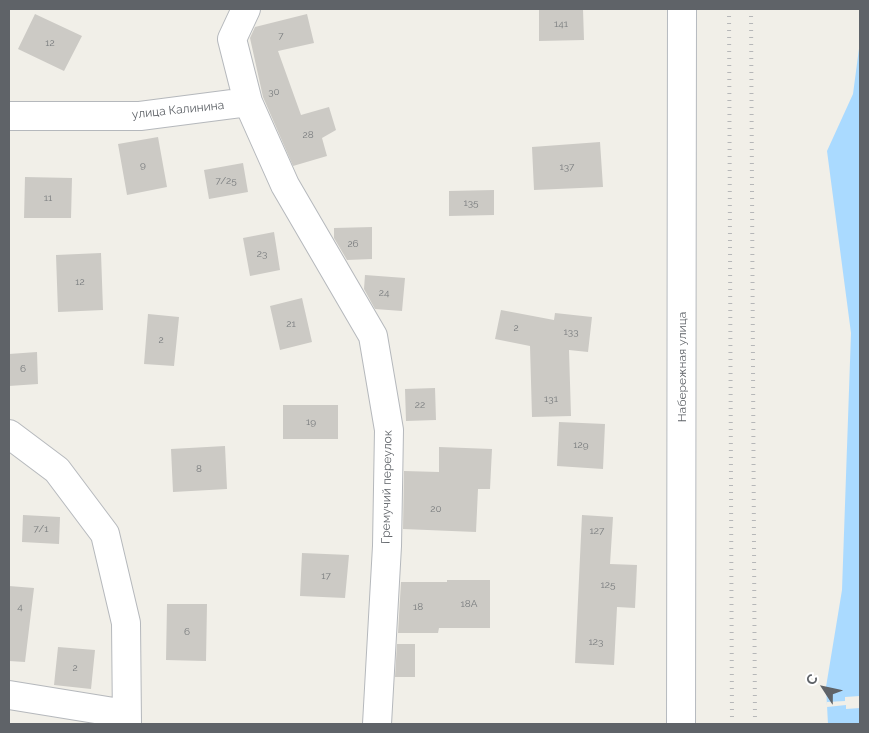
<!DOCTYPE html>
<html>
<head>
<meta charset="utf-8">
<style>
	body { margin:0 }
	#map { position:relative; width:869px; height:733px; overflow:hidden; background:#f1efe8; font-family:Raleway,sans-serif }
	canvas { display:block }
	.frame { position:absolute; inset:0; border:10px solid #5f6368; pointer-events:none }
	.north { position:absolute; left:799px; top:663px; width:50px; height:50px; -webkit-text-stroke:4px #fff; paint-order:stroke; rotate:305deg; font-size:14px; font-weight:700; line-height:20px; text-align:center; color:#5f6368 }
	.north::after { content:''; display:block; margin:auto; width:18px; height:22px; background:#5f6368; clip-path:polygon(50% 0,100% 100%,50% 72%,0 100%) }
</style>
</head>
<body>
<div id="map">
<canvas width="869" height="733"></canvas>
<div class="frame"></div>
<div class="north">С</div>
</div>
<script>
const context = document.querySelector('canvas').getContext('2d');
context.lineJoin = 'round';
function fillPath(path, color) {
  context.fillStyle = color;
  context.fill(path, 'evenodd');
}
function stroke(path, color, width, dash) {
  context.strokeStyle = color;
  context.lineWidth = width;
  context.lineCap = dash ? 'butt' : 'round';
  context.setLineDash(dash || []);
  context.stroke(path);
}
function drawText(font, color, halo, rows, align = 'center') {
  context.font = font + ' Raleway,sans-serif';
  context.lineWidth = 5;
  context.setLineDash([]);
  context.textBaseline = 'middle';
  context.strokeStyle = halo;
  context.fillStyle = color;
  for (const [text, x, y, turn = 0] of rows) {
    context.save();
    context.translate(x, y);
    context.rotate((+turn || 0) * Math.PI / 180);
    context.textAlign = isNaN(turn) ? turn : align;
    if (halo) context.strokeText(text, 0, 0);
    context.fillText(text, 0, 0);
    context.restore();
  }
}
fillPath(new Path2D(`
	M860 41V724H828L826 687 842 590 851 333 827 151 853 94Z`), '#aadaff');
fillPath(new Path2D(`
	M860 696V708L846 709V705L827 707V702L845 701V697Z`), '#f1efe8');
fillPath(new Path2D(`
	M539 9H583L584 40 539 41Z
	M35 14 82 36 64 71 18 49Z
	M307 14 314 43 278 51 301 115 329 107 336 130 322 138 327 156 293 166 263 97 250 38 255 27Z
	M158 137 167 187 127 195 118 144Z
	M600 142 603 187 534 190 532 147Z
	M243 163 248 192 209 199 204 170Z
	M25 177 72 178 71 218H24Z
	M494 190V215L449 216V191Z
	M372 227V259L347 260 334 238V228Z
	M274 232 280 270 250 276 243 238Z
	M101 253 103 310 58 312 56 255Z
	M365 275 405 278 402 311 375 309 364 289Z
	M302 298 312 342 280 350 270 306Z
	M501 310 554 320 555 313 592 317 588 352 569 350 571 416 532 417 530 346 495 339Z
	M148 314 179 317 174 366 144 364Z
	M37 352 38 384 9 386V354Z
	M435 388 436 420 406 421 405 389Z
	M283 405H338V439H283Z
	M559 422 605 424 603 469 557 466Z
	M225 446 227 489 173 492 171 449Z
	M439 447 492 449 490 489H478L476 532 403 529 404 471 439 472Z
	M23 515 60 517 59 544 22 542Z
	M582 515 613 517 610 564 637 565 635 608 617 607 614 665 575 663Z
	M302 553 349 555 345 598 300 596Z
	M447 580H490V628H439L438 633H398L401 582H447Z
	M9 586 34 588 25 662 9 661Z
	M167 604H207L206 661 166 660Z
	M397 644H415V677H395Z
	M58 647 95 650 91 689 54 685Z`), '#cccac5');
const street = new Path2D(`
	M248 102 285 185 373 336 389 430 387 546 377 724
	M9 116H140L248 102 232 39 246 9
	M9 434 57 470 105 534 126 623 127 724
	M9 695 126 714`);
const secondary = new Path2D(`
	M681 724 682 9`);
stroke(street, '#b5b8bc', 30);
stroke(secondary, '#b6babf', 30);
stroke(street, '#fff', 28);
stroke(secondary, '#fff', 28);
stroke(new Path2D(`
	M729 9 732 724
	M751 9 755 724`), '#b6b7b8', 4, [1, 6]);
drawText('10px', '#7a7d7f', null, [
	["141",561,24],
	["7",281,36],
	["12",50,43],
	["30",274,92],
	["28",308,135],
	["9",143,165],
	["137",567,167],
	["7/25",226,181],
	["11",48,198],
	["135",471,203],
	["26",353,244],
	["23",262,254],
	["12",80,282],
	["24",384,293],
	["21",291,324],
	["2",516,328],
	["133",571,332],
	["2",161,340],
	["6",23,369],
	["131",551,399],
	["22",420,405],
	["19",311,422],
	["129",581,445],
	["8",199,469],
	["20",436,509],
	["7/1",41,529],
	["127",597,531],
	["17",326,576],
	["125",608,585],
	["18А",469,604],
	["4",20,607],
	["18",418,607],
	["6",187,632],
	["123",596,642],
	["2",75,668]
]);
drawText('12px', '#5f6368', '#fff', [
	["улица Калинина",178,110,-6],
	["Набережная улица",682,367,-90],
	["Гремучий переулок",387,487,-89]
]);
</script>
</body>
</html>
